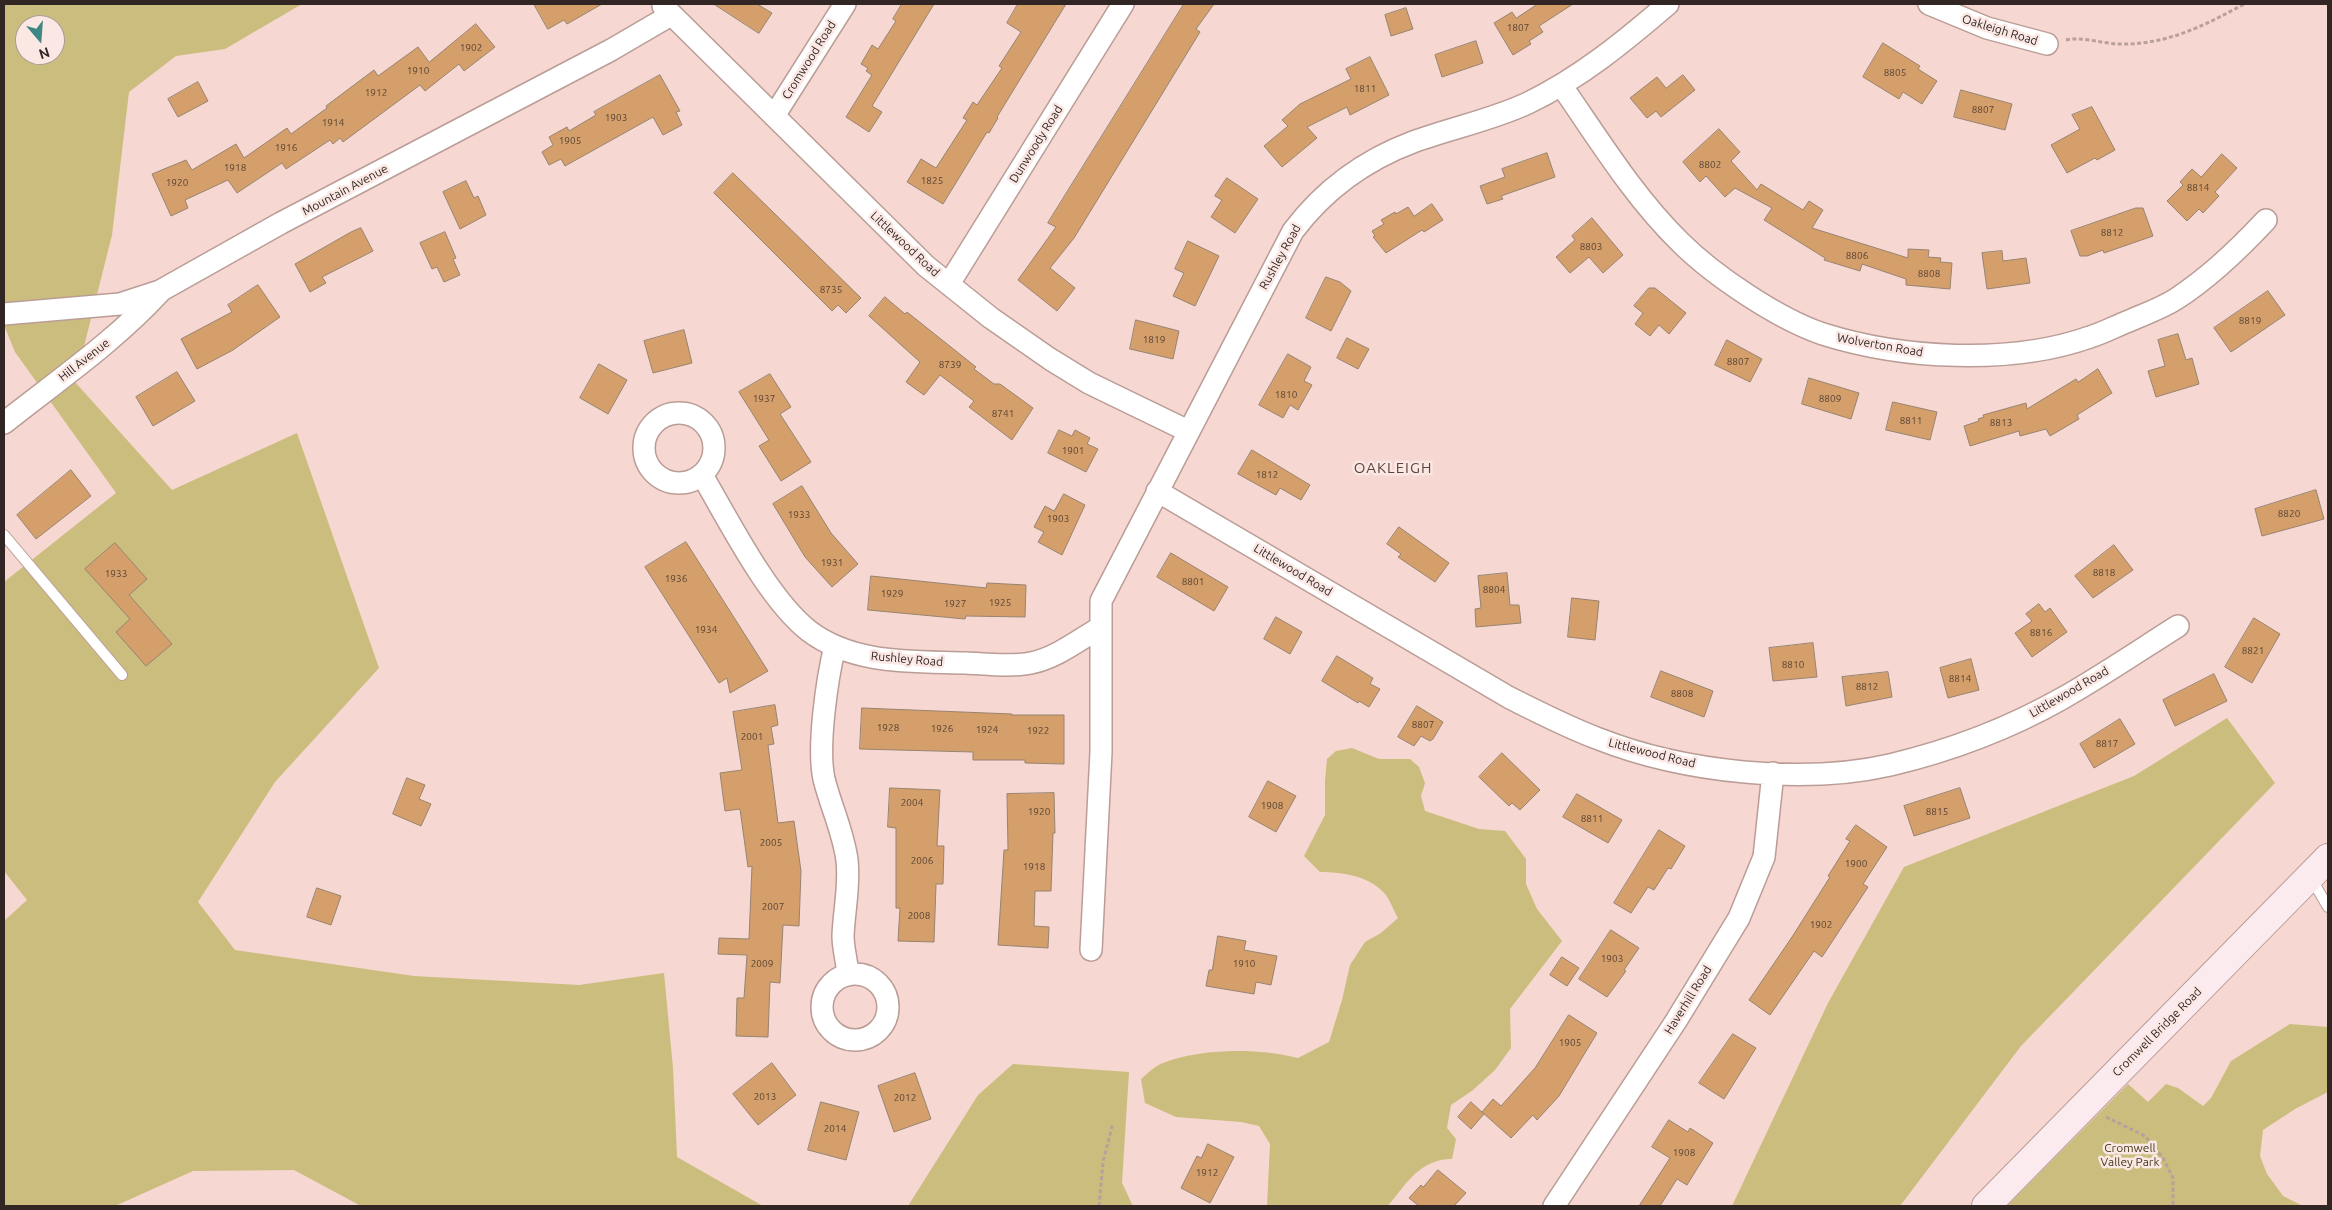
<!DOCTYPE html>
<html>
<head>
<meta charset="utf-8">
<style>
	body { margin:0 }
	#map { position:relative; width:2332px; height:1210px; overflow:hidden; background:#f6d7d1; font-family:Ubuntu,sans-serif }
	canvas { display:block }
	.frame { position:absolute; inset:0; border:5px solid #312623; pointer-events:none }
	.north { position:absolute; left:15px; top:15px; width:50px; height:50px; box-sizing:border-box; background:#fbe8e4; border:1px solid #aa9a97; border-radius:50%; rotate:162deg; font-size:14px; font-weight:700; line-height:20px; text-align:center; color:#312623 }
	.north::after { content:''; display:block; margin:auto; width:18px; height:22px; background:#3f8787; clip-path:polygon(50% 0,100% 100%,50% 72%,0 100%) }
</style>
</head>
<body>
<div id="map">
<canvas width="2332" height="1210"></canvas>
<div class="frame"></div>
<div class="north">N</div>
</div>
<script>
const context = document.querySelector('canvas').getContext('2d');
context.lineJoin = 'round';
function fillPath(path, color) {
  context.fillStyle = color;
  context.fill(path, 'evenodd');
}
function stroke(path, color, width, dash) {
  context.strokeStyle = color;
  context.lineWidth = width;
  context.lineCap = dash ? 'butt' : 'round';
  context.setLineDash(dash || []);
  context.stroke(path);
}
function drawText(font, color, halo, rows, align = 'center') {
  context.font = font + ' Ubuntu,sans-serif';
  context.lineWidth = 5;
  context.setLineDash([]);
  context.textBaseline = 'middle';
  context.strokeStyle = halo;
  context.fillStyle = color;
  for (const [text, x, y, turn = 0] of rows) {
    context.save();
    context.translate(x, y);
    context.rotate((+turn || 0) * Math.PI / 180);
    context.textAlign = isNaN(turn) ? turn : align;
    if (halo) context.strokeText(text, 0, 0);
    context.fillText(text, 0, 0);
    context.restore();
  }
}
fillPath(new Path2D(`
	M4 4H302L225 49 176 56 129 92 112 235 75 382 172 490 297 433 379 668 275 782 198 902 235 950 414 976 579 985 664 973 673 1068 677 1157 763 1206H361L294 1170 193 1171 115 1206H4V921L27 900 4 871V582L116 493 15 352 4 325ZM25 25H55V55H25Z
	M2227 718 2275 783 2021 1046 1900 1206H1732L1828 1003 1904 867 2134 776Z
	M1352 748 1379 759H1410L1419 767 1425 783 1421 796 1425 811 1479 829 1505 831 1526 859V884L1537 909 1562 941 1510 1009 1511 1048 1495 1070 1473 1090 1451 1105 1447 1128 1456 1139 1452 1159C1420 1159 1406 1184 1388 1206H1267L1270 1144 1259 1126 1241 1122 1176 1117 1145 1103 1141 1079C1147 1074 1155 1066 1163 1063 1202 1048 1258 1048 1298 1058L1329 1042 1342 1000 1350 965 1365 942 1381 933 1398 918C1394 911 1390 900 1385 894 1370 876 1343 872 1320 872L1304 856 1325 815V781L1327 759 1336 751Z
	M2290 1024 2328 1027V1092L2295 1109 2263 1130 2260 1156 2267 1174 2283 1196 2303 1206H2007L2128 1084 2148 1102 2166 1084 2178 1088 2203 1106 2211 1098 2231 1061Z
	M1013 1064 1129 1072 1122 1183 1133 1206H908L978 1095Z`), '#cbbd7d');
const building = new Path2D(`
	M534 4H602L567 24 564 20 548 29Z
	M714 4H757L772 13 759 33Z
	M902 4H934L872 106 882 112 869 132 846 117 872 75 866 71 868 68 861 64 872 45 878 49 896 21 893 19Z
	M1018 4H1066L997 117 998 118 989 133 987 132 943 204 907 182 921 159 936 168 967 120 963 118 973 102 977 105 1002 68 999 66 1021 32 1007 23Z
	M1184 4H1214L1196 29 1200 32 1074 238 1050 268 1075 288 1057 311 1018 280 1056 227 1048 223Z
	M1538 4H1573L1539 26 1543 32 1529 41 1531 44 1513 55 1494 23 1512 12 1516 18Z
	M1406 8 1413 29 1391 36 1385 15Z
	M476 24 495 47 464 71 459 64 425 91 420 85 343 142 340 138 333 144 330 140 286 169 282 163 237 193 228 180 185 200 188 208 171 216 152 174 186 160 192 170 236 144 244 158 287 128 291 134 327 108 326 106 374 70 378 76 418 47 429 62Z
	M1476 41 1483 63 1442 77 1435 55Z
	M1883 43 1920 66 1918 69 1937 81 1922 104 1903 92 1899 99 1863 77Z
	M1370 57 1389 95 1350 115 1347 107 1307 127 1317 138 1282 167 1264 146 1288 126 1282 120 1300 104 1351 79 1346 69Z
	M660 75 680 111 676 112 682 125 663 135 653 117 565 166 561 159 549 165 542 152 553 145 549 137 567 127 569 131 596 115 594 112Z
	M1683 75 1695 90 1661 117 1656 111 1647 118 1630 98 1657 77 1666 88Z
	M198 82 208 101 178 117 168 99Z
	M1961 90 2012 104 2005 130 1954 117Z
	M2092 107 2115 150 2097 160 2095 158 2067 173 2051 145 2080 129 2072 115Z
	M1719 129 1740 152 1731 161 1757 190 1761 184 1803 210 1809 201 1823 210 1812 228 1908 258V249L1929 250 1928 257 1941 258 1940 262 1952 263 1950 289 1906 285V279L1862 264 1860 271 1824 260 1825 258 1764 220 1772 208 1735 188 1725 197 1706 176 1700 182 1683 162Z
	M1547 153 1555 177 1501 196 1503 199 1487 204 1480 186 1505 177 1502 169Z
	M2222 154 2237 168 2215 192 2219 196 2203 213 2199 209 2187 221 2167 201 2183 185 2180 182 2192 169 2201 177Z
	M733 173 861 298 846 313 838 305 832 311 714 193Z
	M1227 178 1258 199 1235 233 1211 217 1222 200 1215 196Z
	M466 181 474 198 478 196 486 215 460 229 443 192Z
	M1432 204 1443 220 1424 232 1422 230 1386 253 1373 237 1375 236 1372 231 1384 224 1381 220 1395 212 1396 214 1408 207 1414 216Z
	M2136 208H2143L2153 236 2104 253 2103 250 2087 256H2080L2071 231Z
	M1592 218 1623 255 1603 273 1589 257 1570 273 1556 257 1575 240 1572 236Z
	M361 228 373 251 322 277 326 283 310 292 295 264 351 232Z
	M445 232 456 258 453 259 460 275 444 282 437 267 432 269 420 243Z
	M1188 241 1219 256 1195 306 1173 296 1184 273 1175 269Z
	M2002 251 2003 261 2026 258 2030 283 1987 289 1982 253Z
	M1326 277 1340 282 1351 291 1331 331 1306 318Z
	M258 285 280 317 233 350 197 369 181 339 232 312 228 305Z
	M1649 288H1655L1686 313 1669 334 1659 325 1650 336 1635 324 1643 313 1634 306Z
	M2268 291 2285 315 2231 352 2214 328Z
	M885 297 905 314 907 312 976 367 974 369 994 384H1000L1033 408 1012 440 969 407 974 401 940 375 924 395 906 382 920 362 869 316Z
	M1136 320 1179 331 1173 359 1130 349Z
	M684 330 692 363 653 373 644 341Z
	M2178 334 2186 360 2192 358 2199 384 2156 397 2148 371 2165 366 2158 340Z
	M1347 338 1369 349 1358 369 1337 358Z
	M1727 340 1762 359 1750 382 1715 365Z
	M1288 354 1311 367 1304 381 1312 385 1298 410 1290 405 1283 418 1259 405Z
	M599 364 627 380 608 414 580 398Z
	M2098 369 2112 393 2077 415 2079 419 2050 436 2046 429 2020 436 2019 431 1970 446 1964 426 1979 421 1978 419 1984 417 1983 415 2026 403 2027 409 2076 379 2078 382Z
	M177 372 195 401 153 426 136 397Z
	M770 374 791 407 780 414 811 462 781 481 759 446 769 440 739 392Z
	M1809 378 1859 393 1851 419 1802 404Z
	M1893 402 1937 412 1930 440 1886 430Z
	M1059 430 1072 436 1075 430 1090 438 1087 444 1098 449 1086 472 1048 453Z
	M1252 450 1310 485 1301 500 1280 488 1276 495 1238 474Z
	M71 470 91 496 36 539 17 515Z
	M802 486 831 533 858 564 832 587 805 557 773 504Z
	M2316 490 2324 519 2262 536 2255 509Z
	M1064 494 1085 505 1062 555 1038 542 1044 532 1034 527 1045 506 1054 511Z
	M1399 527 1449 563 1435 582 1398 557 1401 554 1387 544Z
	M686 542 768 671 730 693 727 678 719 683 645 567Z
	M115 543 147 579 129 595 172 644 146 666 116 632 130 619 85 569Z
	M2114 545 2133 570 2093 598 2075 576Z
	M1171 553 1228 587 1214 611 1157 577Z
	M1507 573 1510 605H1519L1521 623 1476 627 1475 609 1481 608 1478 576Z
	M871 576 986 588 987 583 1026 585 1025 617 966 616 965 619 868 610Z
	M1572 598 1599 601 1595 640 1568 637Z
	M2039 604 2045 612 2050 608 2067 632 2032 657 2015 633 2032 621 2026 614Z
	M1276 617 1302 632 1290 654 1264 639Z
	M2254 618 2280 634 2252 683 2225 667Z
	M1813 643 1817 677 1773 681 1769 648Z
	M1337 656 1373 678 1370 684 1380 689 1369 707 1359 701 1358 703 1322 681Z
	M1971 659 1979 690 1948 698 1940 668Z
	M1661 671 1713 691 1704 717 1651 697Z
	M1888 672 1892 697 1846 706 1842 677Z
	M2214 674 2227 701 2175 726 2163 700Z
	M775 705 778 725 771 727 774 744 768 745 778 823 794 821 801 871 799 926 783 925 780 983 770 982 768 1037 736 1036 737 998H744L747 955 718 954 719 938 749 939 752 866 748 867 740 809 725 811 720 773 742 770 733 712Z
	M1417 706 1443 722 1433 739 1430 741 1421 736 1414 746 1398 737Z
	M862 708 1012 714V715H1064V764L1025 763V760H973V752L860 749Z
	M2120 719 2135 744 2094 768 2080 744Z
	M1502 753 1540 790 1520 810 1512 803 1509 806 1479 777Z
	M407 778 425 785 419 799 431 804 421 826 393 814Z
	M1268 781 1296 796 1276 832 1249 817Z
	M890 788 940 790 937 846H944L943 884H936L934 942 898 941 900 908H896V828L888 827Z
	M1960 788 1970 818 1914 836 1904 806Z
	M1054 793 1055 833H1053L1051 891H1035L1034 926 1049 927 1048 948 998 945 1004 850H1008L1007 794Z
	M1577 794 1622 820 1608 843 1563 817Z
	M1856 825 1887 847 1863 884 1868 887 1822 957 1814 951 1770 1015 1749 1000 1792 937 1830 877 1828 876 1850 841 1846 839Z
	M1659 830 1685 846 1671 869 1668 868 1654 890 1648 887 1631 913 1614 903Z
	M317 888 341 896 331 925 307 917Z
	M1611 930 1639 948 1624 970 1626 971 1607 997 1579 979Z
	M1218 936 1246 941 1244 950 1277 956 1271 985 1256 982 1254 994 1206 986 1209 970H1212Z
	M1562 957 1579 968 1567 986 1550 975Z
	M1569 1015 1597 1033 1559 1096 1537 1120 1533 1115 1511 1138 1482 1112 1493 1099 1501 1106 1535 1068Z
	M1733 1034 1756 1048 1724 1099 1699 1083Z
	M772 1063 796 1095 758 1125 733 1094Z
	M915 1073 931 1119 894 1132 878 1086Z
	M821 1102 859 1112 846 1160 808 1150Z
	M1471 1102 1484 1114 1471 1129 1458 1117Z
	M1669 1120 1688 1132 1690 1128 1713 1143 1687 1185 1677 1179 1660 1206H1639L1670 1158 1652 1147Z
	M1208 1144 1234 1157 1210 1203 1181 1188 1197 1156 1201 1158Z
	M1438 1170 1466 1193 1454 1206H1419L1409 1198 1421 1185 1423 1187Z`);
fillPath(building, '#d49f6a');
stroke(building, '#978371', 1);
const service = new Path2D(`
	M4 535 122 675
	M2311 878 2328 907`);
const minor = new Path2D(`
	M1929 4 1987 28 2047 44
	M663 6 926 266 991 318 1050 359 1089 383 1188 431
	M1561 85C1598 138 1633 196 1680 242 1713 275 1778 319 1823 334 1902 359 2011 365 2090 337 2103 333 2116 326 2129 321 2145 314 2162 308 2176 299 2210 277 2239 249 2266 220
	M774 116 845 4
	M949 284 1123 4
	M4 314 120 304 160 291 281 223 611 50 671 15
	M644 448a35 35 0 1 1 70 0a35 35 0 1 1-70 0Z
	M4 423C57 381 114 342 160 292
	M702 475C729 521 768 599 809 631 854 665 913 661 966 663 987 664 1010 667 1031 663 1056 658 1079 640 1101 627
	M1157 491 1510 698C1540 713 1569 728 1599 739 1683 772 1802 785 1890 765 1949 751 2010 728 2063 698 2102 676 2140 650 2178 626
	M835 646C827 679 817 747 824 779 831 807 843 831 847 860 850 886 844 910 843 936 843 948 847 962 848 974
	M1091 950 1101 752V601L1293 231C1324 190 1365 160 1413 142 1451 128 1492 120 1528 103 1580 78 1625 41 1668 4
	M822 1007a33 33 0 1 1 66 0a33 33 0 1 1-66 0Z
	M1554 1206 1676 1021 1739 918 1764 857 1773 773`);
const secondary = new Path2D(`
	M1986 1206 2328 858`);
stroke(service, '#ba9d96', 12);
stroke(minor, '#ba9d96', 24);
stroke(secondary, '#ba9d96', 30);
stroke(new Path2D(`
	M2066 40C2082 36 2103 44 2120 44 2166 45 2204 26 2244 4
	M2106 1117 2145 1136 2163 1158 2173 1178V1206
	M1099 1206 1103 1162 1113 1123`), '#b9a09b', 3, [4, 2.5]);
stroke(service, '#fff', 10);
stroke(minor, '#fff', 21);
stroke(secondary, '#fbebef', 28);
drawText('10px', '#5a4435', null, [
	["1807",1518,28],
	["1902",471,48],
	["1910",418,71],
	["8805",1895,73],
	["1811",1365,89],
	["1912",376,93],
	["8807",1983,110],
	["1903",616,118],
	["1914",333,123],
	["1905",570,141],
	["1916",286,148],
	["8802",1710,165],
	["1918",235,168],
	["1825",932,181],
	["1920",177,183],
	["8814",2198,188],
	["8812",2112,233],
	["8803",1591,247],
	["8806",1857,256],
	["8808",1929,274],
	["8735",831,290],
	["8819",2250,321],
	["1819",1154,340],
	["8807",1738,362],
	["8739",950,365],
	["1810",1286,395],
	["1937",764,399],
	["8809",1830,399],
	["8741",1003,414],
	["8811",1911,421],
	["8813",2001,423],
	["1901",1073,451],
	["1812",1267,475],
	["8820",2289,514],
	["1933",799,515],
	["1903",1058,519],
	["1931",832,563],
	["8818",2104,573],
	["1933",116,574],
	["1936",676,579],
	["8801",1193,582],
	["8804",1494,590],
	["1929",892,594],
	["1925",1000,603],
	["1927",955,604],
	["1934",706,630],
	["8816",2041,633],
	["8821",2253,651],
	["8810",1793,665],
	["8814",1960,679],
	["8812",1867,687],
	["8808",1682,694],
	["8807",1423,725],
	["1928",888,728],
	["1926",942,729],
	["1924",987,730],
	["1922",1038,731],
	["2001",752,737],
	["8817",2107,744],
	["2004",912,803],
	["1908",1272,806],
	["1920",1039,812],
	["8815",1937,812],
	["8811",1592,819],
	["2005",771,843],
	["2006",922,861],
	["1900",1856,864],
	["1918",1034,867],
	["2007",773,907],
	["2008",919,916],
	["1902",1821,925],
	["1903",1612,959],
	["2009",762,964],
	["1910",1244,964],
	["1905",1570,1043],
	["2013",765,1097],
	["2012",905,1098],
	["2014",835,1129],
	["1908",1684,1153],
	["1912",1207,1173]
]);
drawText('12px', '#312623', '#fbe8e4', [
	["Oakleigh Road",2000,30,17],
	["Cromwood Road",809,60,-58],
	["Dunwoody Road",1036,144,-58],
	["Mountain Avenue",345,190,-28],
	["Littlewood Road",905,244,43],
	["Rushley Road",1280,257,-61],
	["Wolverton Road",1880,345,10],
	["Hill Avenue",84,360,-38],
	["Littlewood Road",1293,570,31],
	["Rushley Road",907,659,5],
	["Littlewood Road",2069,692,-30],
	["Littlewood Road",1652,753,14],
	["Haverhill Road",1688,1000,-58],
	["Cromwell Bridge Road",2157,1032,-45]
]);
drawText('12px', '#403919', '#fbe8e4', [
	["Cromwell",2130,1148],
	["Valley Park",2130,1162]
]);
context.letterSpacing = '1px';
drawText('15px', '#5d443e', '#fbe8e4', [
	["OAKLEIGH",1393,468]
]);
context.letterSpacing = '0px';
</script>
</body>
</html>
